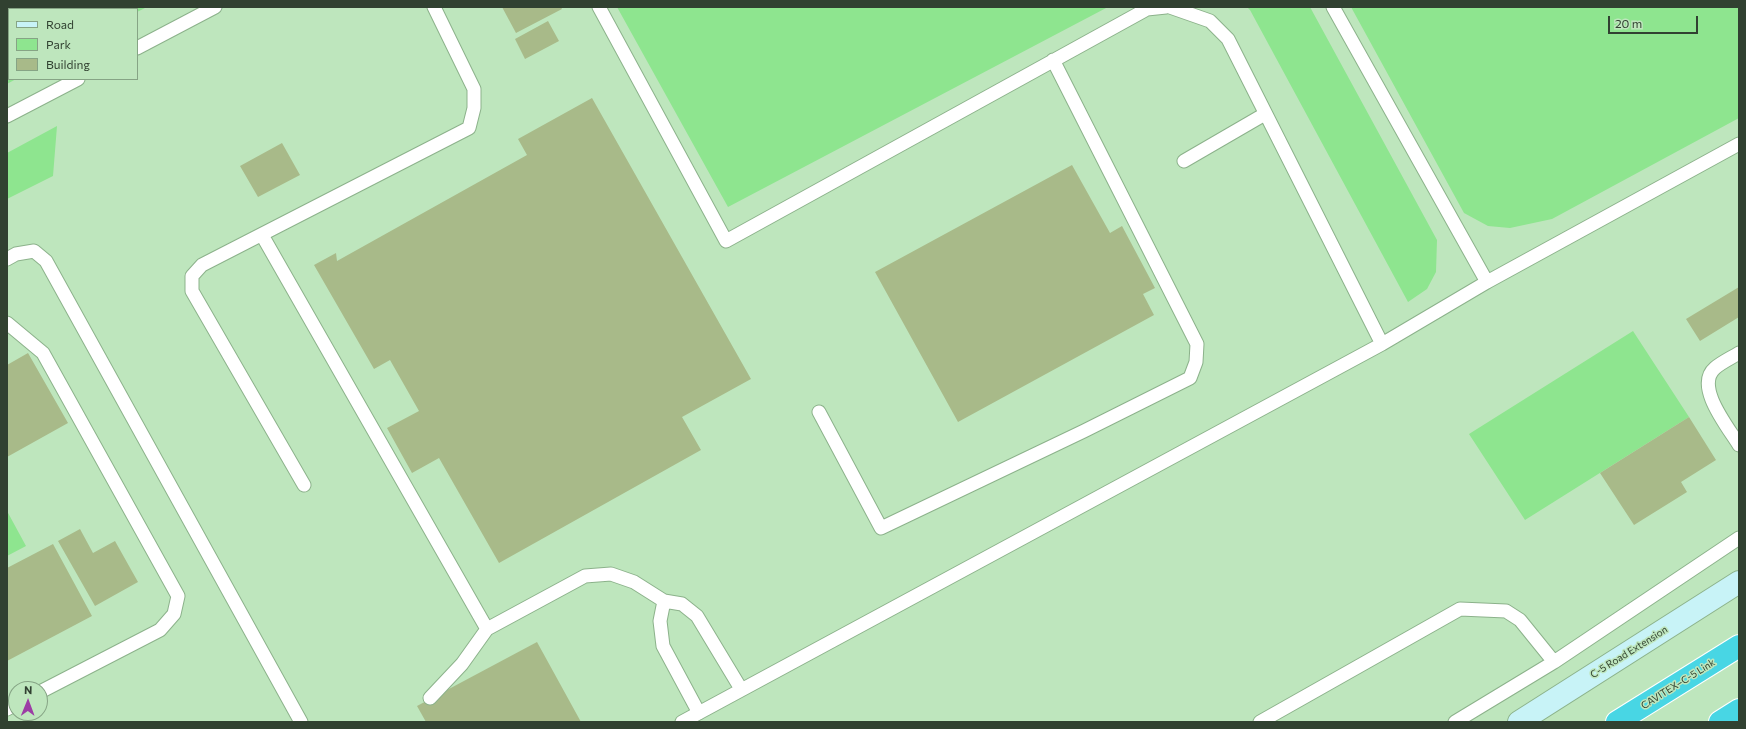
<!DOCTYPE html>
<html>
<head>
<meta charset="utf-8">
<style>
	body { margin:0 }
	#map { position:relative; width:1746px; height:729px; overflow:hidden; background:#bee6bd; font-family:Commissioner,sans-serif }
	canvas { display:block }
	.frame { position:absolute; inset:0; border:8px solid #314131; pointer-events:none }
	.legend { position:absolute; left:8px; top:8px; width:130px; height:72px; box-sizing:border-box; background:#bee6bd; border:1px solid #86a485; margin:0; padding:5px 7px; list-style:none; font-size:12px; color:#314131 }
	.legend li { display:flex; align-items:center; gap:8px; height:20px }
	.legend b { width:20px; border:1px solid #86a485 }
	.north { position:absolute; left:8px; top:681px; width:40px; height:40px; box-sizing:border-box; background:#bee6bd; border:1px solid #86a485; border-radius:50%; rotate:1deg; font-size:11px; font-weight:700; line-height:16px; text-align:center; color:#314131 }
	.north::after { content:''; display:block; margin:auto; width:14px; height:18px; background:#9c3da5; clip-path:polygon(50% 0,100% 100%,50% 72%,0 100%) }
	.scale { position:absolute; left:1608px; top:16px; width:90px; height:18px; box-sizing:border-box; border:2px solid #314131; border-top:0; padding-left:5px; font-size:12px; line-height:14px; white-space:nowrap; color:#314131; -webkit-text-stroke:3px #bee6bd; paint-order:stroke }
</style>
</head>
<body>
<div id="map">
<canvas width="1746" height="729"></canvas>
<div class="frame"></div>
<ul class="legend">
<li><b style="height:5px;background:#c8f3f7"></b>Road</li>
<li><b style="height:11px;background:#8ee58f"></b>Park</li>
<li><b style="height:11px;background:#a8ba89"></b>Building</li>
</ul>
<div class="north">N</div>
<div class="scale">20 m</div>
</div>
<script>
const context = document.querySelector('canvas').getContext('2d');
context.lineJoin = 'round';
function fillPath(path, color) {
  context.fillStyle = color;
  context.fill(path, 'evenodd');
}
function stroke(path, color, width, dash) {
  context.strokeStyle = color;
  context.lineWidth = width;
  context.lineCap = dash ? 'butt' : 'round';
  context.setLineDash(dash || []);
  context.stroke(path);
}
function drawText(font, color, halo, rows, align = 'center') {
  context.font = font + ' Commissioner,sans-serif';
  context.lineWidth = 3;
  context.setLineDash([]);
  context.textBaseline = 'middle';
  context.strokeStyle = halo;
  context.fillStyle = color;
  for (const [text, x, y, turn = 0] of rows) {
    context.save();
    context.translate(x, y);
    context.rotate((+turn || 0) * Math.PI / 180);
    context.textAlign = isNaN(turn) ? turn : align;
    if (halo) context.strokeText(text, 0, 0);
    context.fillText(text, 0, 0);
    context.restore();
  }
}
fillPath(new Path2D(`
	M7 7H147L137 12V9H9V79H16L7 84Z
	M617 7H1108L728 207Z
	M1247 7H1310L1437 240 1436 272 1427 289 1408 302 1250 10Z
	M1351 7H1739V118L1552 219 1510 228 1488 226 1464 213Z
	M57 126 53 176 7 199V153Z
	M1633 331 1689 417 1525 520 1469 434Z
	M7 511 26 546 7 556Z`), '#8ee58f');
fillPath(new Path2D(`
	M502 7H561L562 9 516 33Z
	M548 21 559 41 525 59 515 39Z
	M592 98 751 379 682 417 701 450 499 563 439 458 412 473 387 428 419 411 390 360 374 369 314 265 336 253 337 261 527 155 518 139Z
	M282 143 300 175 258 197 240 166Z
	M1072 165 1110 233 1122 226 1155 288 1143 294 1154 315 958 422 875 272Z
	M1739 287V317L1700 341 1686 319Z
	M28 353 68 423 7 457V365Z
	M1689 417 1716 460 1681 482 1687 492 1634 525 1600 473Z
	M80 529 93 553 115 541 138 582 95 606 58 541Z
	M53 544 92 616 7 661V568Z
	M537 642 581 722H426L417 706Z`), '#a8ba89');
const service = new Path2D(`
	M599 7 726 241 1147 9 1166 7
	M1170 7 1210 21 1228 39 1382 344
	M1333 7 1487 282
	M137 48 215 7
	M7 116 78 79
	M1184 161 1265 114
	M262 235 487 629
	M7 259 16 254 34 251 46 261 301 722
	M7 323 43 353 178 596 174 614 160 630 40 692
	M1739 353C1731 358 1722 362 1715 368 1694 386 1728 427 1739 445
	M819 412 881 528 1084 431 1190 378 1196 362 1197 344 1053 60
	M304 485 192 291V276L202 265 469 128 474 108V89L434 7
	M664 601 660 621 663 646 699 713
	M430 698 462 664 487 629 585 576 611 574 634 582 664 601 682 604 697 616 741 689
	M7 709 16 704
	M682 722 1382 344 1487 282 1739 144
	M1260 722 1460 609 1506 611 1520 620 1554 662
	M1455 722 1554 662 1739 538`);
const secondary = new Path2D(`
	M1519 722 1739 582`);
const motorway = new Path2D(`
	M1617 722 1739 646
	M1720 722 1739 710`);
stroke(service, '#8cb28b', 15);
stroke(secondary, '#8cb28b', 24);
stroke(motorway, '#fff', 24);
stroke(service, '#fff', 13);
stroke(secondary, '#c8f3f7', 22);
stroke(motorway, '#48d6e4', 22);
drawText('10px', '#314131', '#bee6bd', [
	["C-5 Road Extension",1629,652,-32],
	["CAVITEX–C-5 Link",1678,684,-32]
]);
</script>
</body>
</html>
